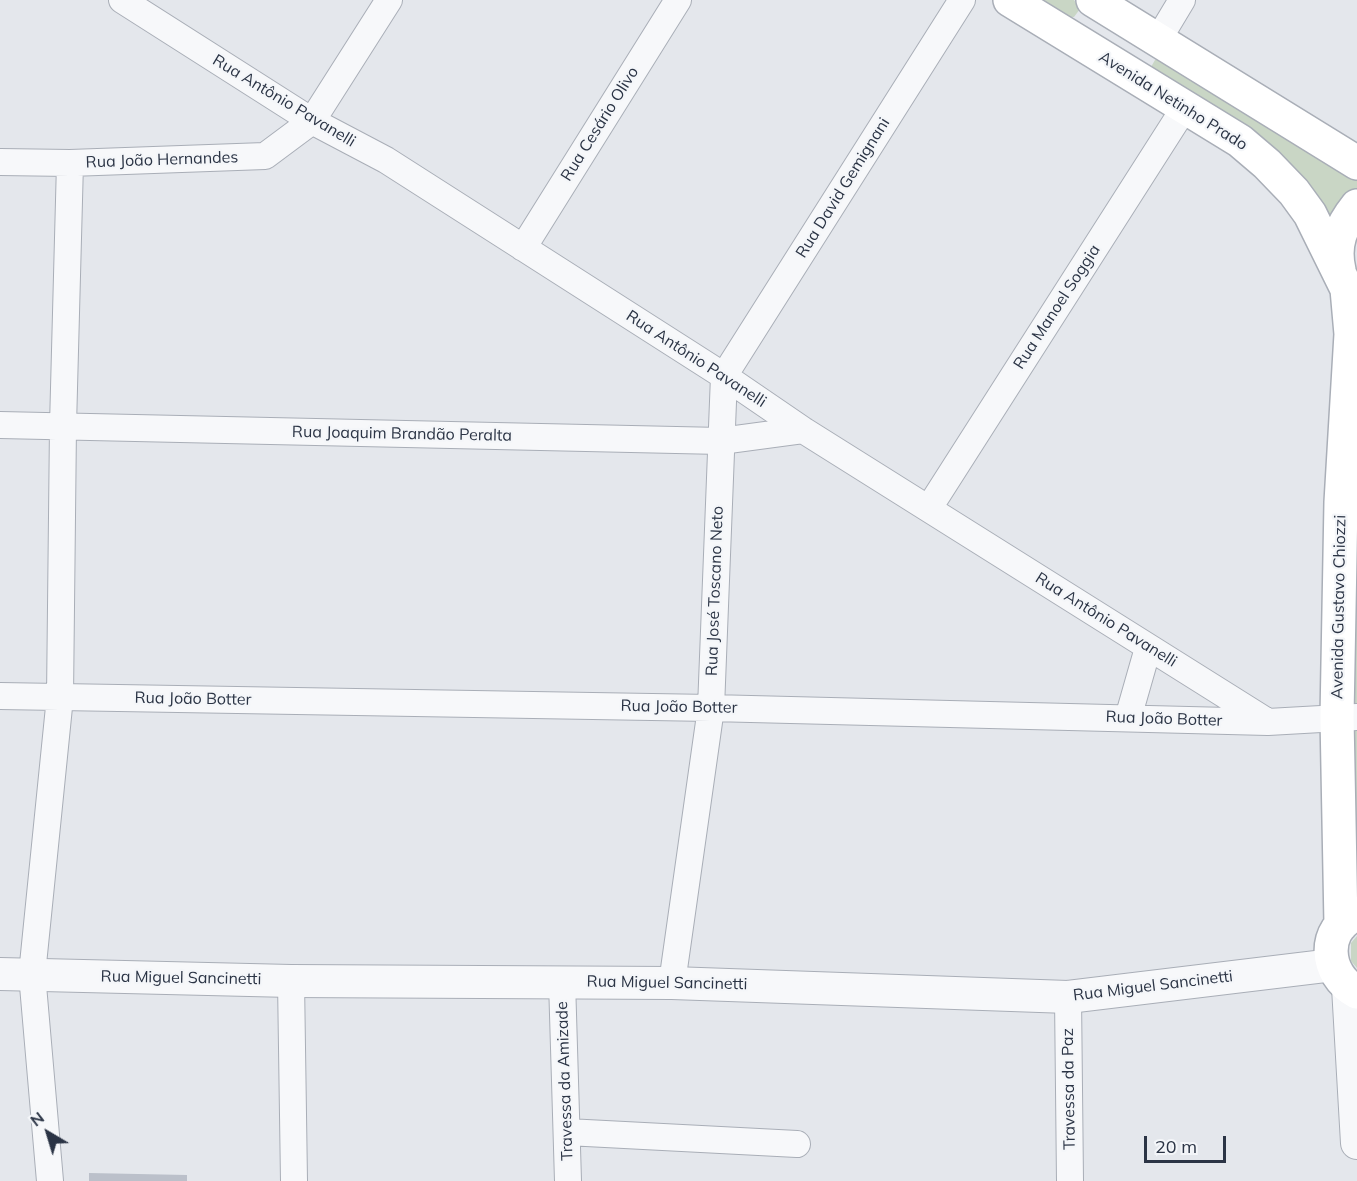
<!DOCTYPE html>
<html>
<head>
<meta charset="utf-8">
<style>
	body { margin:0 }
	#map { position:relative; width:1357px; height:1181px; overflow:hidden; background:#e4e7ec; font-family:Mulish,sans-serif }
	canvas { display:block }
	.north { position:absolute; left:18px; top:1103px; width:60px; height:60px; -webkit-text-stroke:4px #f4f6f9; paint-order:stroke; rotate:322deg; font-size:16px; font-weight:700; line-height:24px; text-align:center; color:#2b3445 }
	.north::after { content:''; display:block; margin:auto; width:21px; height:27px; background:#2b3445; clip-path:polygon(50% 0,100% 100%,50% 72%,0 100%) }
	.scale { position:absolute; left:1144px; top:1136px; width:82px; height:27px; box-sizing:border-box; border:3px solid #2b3445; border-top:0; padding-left:8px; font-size:18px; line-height:21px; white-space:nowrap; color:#2b3445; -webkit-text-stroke:4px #f4f6f9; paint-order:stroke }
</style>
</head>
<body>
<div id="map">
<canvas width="1357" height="1181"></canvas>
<div class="north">N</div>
<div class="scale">20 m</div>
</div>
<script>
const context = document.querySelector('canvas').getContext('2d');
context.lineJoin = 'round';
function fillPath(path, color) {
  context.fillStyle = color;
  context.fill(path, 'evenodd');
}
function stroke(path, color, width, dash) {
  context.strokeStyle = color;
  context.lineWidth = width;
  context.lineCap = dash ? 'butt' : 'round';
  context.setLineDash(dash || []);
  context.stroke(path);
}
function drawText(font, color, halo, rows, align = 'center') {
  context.font = font + ' Mulish,sans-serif';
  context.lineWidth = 4.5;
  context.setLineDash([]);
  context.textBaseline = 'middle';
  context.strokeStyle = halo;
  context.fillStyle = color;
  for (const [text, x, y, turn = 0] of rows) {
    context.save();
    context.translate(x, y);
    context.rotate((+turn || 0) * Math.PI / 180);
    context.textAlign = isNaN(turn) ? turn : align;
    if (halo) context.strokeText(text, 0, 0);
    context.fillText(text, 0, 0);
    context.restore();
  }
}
fillPath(new Path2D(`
	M1039 0H1074L1080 9 1074 17H1065Z
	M1163 58 1357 179V193L1329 218 1155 73 1151 67 1155 60Z
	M1357 484V901L1348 881Z
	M1357 936V968L1351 961V943Z`), '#c9d6c5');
fillPath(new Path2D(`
	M89 1173 187 1175V1181H89Z`), '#bbc0ca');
const minor = new Path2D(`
	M122 0 312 121 386 160 724 376 803 430 1268 722
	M1158 40 1182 0
	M0 162 70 163 265 156 312 121 389 0
	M523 248 678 0
	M0 425 721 441 803 430
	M929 508 1185 107
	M0 696 711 708 1268 722 1357 717
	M1128 718 1148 648
	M291 981 294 1181
	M562 981 568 1181
	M672 983 711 708 724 376 962 0
	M1068 997 1070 1181
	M567 1132 797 1144
	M50 1181 32 974 60 697 63 426 70 163`);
const tertiary = new Path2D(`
	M0 974 291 981 672 983 1068 997 1333 965
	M1348 987 1357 1143`);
const secondary = new Path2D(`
	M1010 0 1240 141 1267 164 1294 192 1310 214 1347 289 1351 334 1341 502 1337 717 1341 925
	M1093 0 1357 163
	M1339 270C1333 244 1341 226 1357 206
	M1357 914C1321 928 1324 975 1357 992`);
stroke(minor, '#a9aeb7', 28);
stroke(tertiary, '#a9aeb7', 34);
stroke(secondary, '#a9aeb7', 36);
stroke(minor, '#f7f8fa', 26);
stroke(tertiary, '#f7f8fa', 32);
stroke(secondary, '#fff', 33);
drawText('16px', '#2b3445', '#f4f6f9', [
	["Rua Antônio Pavanelli",284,101,31],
	["Avenida Netinho Prado",1173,101,32],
	["Rua Cesário Olivo",600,124,-58],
	["Rua João Hernandes",162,160,-2],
	["Rua David Gemignani",843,188,-58],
	["Rua Manoel Soggia",1057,307,-57],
	["Rua Antônio Pavanelli",696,359,33],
	["Rua Joaquim Brandão Peralta",402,434,1],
	["Rua José Toscano Neto",715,591,-88],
	["Avenida Gustavo Chiozzi",1339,607,-89],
	["Rua Antônio Pavanelli",1106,620,32],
	["Rua João Botter",193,699,1],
	["Rua João Botter",679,707,1],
	["Rua João Botter",1164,719,2],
	["Rua Miguel Sancinetti",181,978,1],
	["Rua Miguel Sancinetti",667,983,1],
	["Rua Miguel Sancinetti",1153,986,-7],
	["Travessa da Amizade",565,1081,-92],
	["Travessa da Paz",1069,1089,-91]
]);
</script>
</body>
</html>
